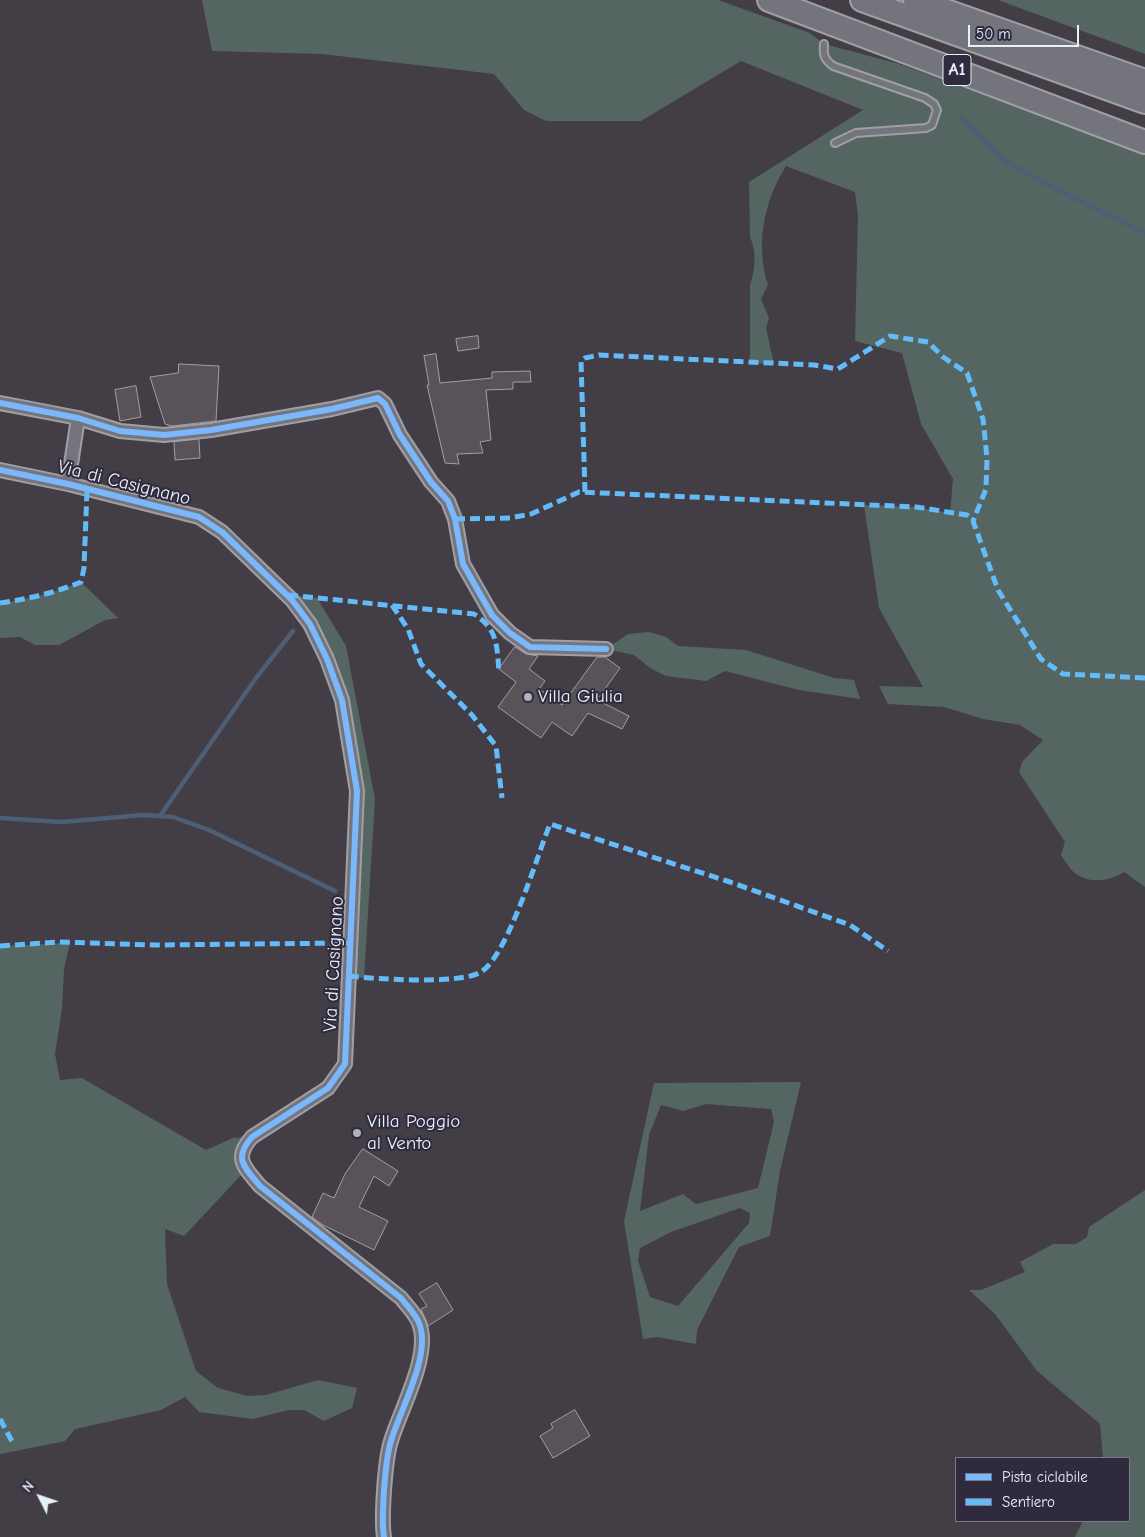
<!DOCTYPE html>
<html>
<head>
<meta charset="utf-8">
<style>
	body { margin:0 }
	#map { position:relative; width:1145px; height:1537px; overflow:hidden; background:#433d46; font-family:"Comic Neue",sans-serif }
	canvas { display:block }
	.legend { position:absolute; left:955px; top:1457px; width:175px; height:65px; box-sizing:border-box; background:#2f2a3d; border:1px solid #797a88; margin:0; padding:6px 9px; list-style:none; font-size:15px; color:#e8f1f8 }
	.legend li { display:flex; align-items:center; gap:10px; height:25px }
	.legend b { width:25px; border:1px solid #797a88 }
	.north { position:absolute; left:15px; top:1472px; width:50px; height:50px; -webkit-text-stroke:4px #2f2a3d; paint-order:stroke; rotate:311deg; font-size:14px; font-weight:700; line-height:20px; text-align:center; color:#e8f1f8 }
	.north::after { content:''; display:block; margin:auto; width:18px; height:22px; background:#e8f1f8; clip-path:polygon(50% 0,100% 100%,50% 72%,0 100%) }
	.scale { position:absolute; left:968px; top:25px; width:111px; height:22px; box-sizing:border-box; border:2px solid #e8f1f8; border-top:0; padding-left:6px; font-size:15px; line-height:18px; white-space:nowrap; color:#e8f1f8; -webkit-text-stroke:4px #2f2a3d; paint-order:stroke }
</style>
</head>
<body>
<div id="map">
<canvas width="1145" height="1537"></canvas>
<ul class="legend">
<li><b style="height:6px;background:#7ab7fb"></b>Pista ciclabile</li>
<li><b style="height:6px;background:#63bbfa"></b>Sentiero</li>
</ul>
<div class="north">N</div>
<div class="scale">50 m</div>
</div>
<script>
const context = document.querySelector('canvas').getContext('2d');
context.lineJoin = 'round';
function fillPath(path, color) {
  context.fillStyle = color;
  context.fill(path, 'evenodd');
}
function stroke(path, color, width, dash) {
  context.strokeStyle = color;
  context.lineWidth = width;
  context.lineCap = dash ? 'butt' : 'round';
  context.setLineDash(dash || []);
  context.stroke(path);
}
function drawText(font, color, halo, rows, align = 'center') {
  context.font = font + ' "Comic Neue",sans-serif';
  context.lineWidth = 4;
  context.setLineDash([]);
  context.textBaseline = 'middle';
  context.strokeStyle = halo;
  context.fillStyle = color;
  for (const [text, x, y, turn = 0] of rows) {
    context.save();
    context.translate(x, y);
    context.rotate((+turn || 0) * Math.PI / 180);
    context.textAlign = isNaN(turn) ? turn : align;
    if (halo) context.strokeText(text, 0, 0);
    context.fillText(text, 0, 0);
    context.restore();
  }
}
fillPath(new Path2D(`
	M202 0H718L810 33 824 44 896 63 1145 154V887L1124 872C1110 881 1091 884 1076 874 1070 870 1065 861 1061 855L1065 842 1019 772 1022 762 1043 740 1020 725 983 719 944 707 888 704 879 686 923 687 879 608 864 505 916 507 950 513 953 479 921 424 902 353 855 341 858 215 855 192 786 166C764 201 755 245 768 285L761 299 769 318 766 328 774 364 750 363V285C755 272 757 250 750 238L749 182 863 110 741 61 641 121H546L524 110 494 74 322 54 212 51Z
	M998 0H1145V54Z
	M81 582 118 618 105 620 59 645H35L20 637 0 638V603C28 599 54 593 81 582Z
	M288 595 317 598 346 646 375 799 364 978 349 976 357 791 327 659Z
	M649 632 666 637 678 646 746 650 834 678 854 680 860 699 799 690 725 671 706 681 666 676 650 668 634 655 606 649 628 634Z
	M70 943 64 969 62 1009 55 1054 60 1080 82 1078 206 1150 233 1138 252 1137 243 1147 246 1170 184 1236 165 1229 167 1284 196 1371 218 1388 248 1396 266 1395 318 1380 357 1388 352 1408 324 1421 304 1410H288L253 1419 199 1412 185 1397 161 1410 75 1429 65 1441 0 1454V946Z
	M801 1082 780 1171 770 1236 739 1247 697 1330 696 1344 657 1337 643 1339 624 1221 654 1083ZM706 1104 771 1109 774 1122 758 1188 696 1204 683 1194 640 1211 649 1135 661 1105 683 1111ZM740 1208 750 1213 749 1223 678 1306 650 1297 638 1261 640 1248 671 1232Z
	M1145 1190V1537H1075L1083 1521H1129V1458H1103L1100 1424 1037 1371 995 1314 969 1290H981L1025 1272 1020 1262 1053 1244H1076L1087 1237 1089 1227Z`), '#556662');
stroke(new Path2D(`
	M962 118 1004 160 1048 185 1145 233
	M160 816 256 678 293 631
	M0 818 61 822 143 815 173 817 209 830 335 891`), '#4e5f75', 4.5);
const building = new Path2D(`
	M478 336 479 348 458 351 456 339Z
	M436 354 440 383 492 378V372L530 371 531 382H513V389L486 390 491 440 480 442 483 453 457 454 459 464 445 463 427 385H429L424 356Z
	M179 364 219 366 216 421 172 426 165 424 150 377 178 373Z
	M136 386 141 417 120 421 115 390Z
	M199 439 200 458 175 460 174 442Z
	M515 647 526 654 538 656 529 669 545 681 539 689 562 705 597 657H605L620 668 597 700 629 716 622 729 588 713 572 736 552 722 541 738 498 707 516 682 499 669Z
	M363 1149 398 1171 389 1186 374 1176 359 1207 388 1221 374 1250 323 1225 312 1217 323 1193 334 1198 345 1174Z
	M437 1283 453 1310 428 1326 421 1309 427 1306 419 1294Z
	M575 1410 590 1436 553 1458 540 1436 553 1428 551 1424Z`);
fillPath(building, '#5a5259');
stroke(building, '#a09fa5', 1);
const service = new Path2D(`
	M824 44C823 55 824 59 833 66L925 98 934 104 937 110 932 125 926 128 856 133 835 143`);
const minor = new Path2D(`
	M0 403 78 418 120 431 164 435 211 430 332 409 378 398 385 404 400 435 431 482 448 501 455 519 463 564 492 615 510 633 530 647 606 649
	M0 470 68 484 199 517 222 532 292 600 310 624 327 659 342 700 357 791 345 1064 328 1088 252 1137C233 1158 244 1167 260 1186L401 1298C407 1306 415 1313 419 1323 432 1354 400 1410 391 1441 385 1460 381 1518 384 1537
	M68 484 78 418`);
const motorway = new Path2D(`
	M769 0 1145 142
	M862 0 1145 102
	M915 0 1145 81`);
stroke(service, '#a09fa5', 10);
stroke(minor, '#a09fa5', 16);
stroke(motorway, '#a09fa5', 26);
stroke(service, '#74757c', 6);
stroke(minor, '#74757c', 12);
stroke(motorway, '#74757c', 22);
stroke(new Path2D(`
	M585 492 581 361 585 358 599 355 814 365 838 369 890 336 928 342 943 357 967 373 983 419 987 458 986 489 973 521
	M455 519 510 518 531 514 579 492 916 507 967 515 973 521 998 590 1041 659 1063 674 1145 678
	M288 595 474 614C498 629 497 646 499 673
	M0 603C28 599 54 593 81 582L84 568 87 490
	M392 605 408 629 421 664 472 715 496 746 502 798
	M0 946 59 942 154 945 350 943
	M349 976C376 979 459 985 481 972 508 955 537 856 550 824L730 882 850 925 888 951
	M0 1419 14 1445`), '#63bbfa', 5, [10, 5]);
stroke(new Path2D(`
	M0 403 78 418 120 431 164 435 211 430 332 409 378 398 385 404 400 435 431 482 448 501 455 519 463 564 492 615 510 633 530 647 606 649
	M0 470 68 484 199 517 222 532 292 600 310 624 327 659 342 700 357 791 345 1064 328 1088 252 1137C233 1158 244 1167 260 1186L401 1298C407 1306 415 1313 419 1323 432 1354 400 1410 391 1441 385 1460 381 1518 384 1537`), '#7ab7fb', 6);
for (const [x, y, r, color] of [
	[528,697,5,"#aeb2ba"],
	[357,1133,5,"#aeb2ba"]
]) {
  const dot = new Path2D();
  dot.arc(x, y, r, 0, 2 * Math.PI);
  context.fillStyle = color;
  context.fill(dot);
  stroke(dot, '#2f2a3d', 2);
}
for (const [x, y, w] of [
	[957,70,28]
]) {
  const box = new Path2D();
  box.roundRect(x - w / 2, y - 15.5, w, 31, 4);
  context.fillStyle = '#2f2a3d';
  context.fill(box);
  stroke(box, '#e8f1f8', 1);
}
drawText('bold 18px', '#e8f1f8', null, [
	["A1",957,70]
]);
drawText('19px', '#e8f1f8', '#2f2a3d', [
	["Via di Casignano",124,483,14],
	["Via di Casignano",334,964,-87]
]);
drawText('19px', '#e8f1f8', '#2f2a3d', [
	["Villa Giulia",538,697],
	["Villa Poggio",367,1122],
	["al Vento",367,1144]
], 'left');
</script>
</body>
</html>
